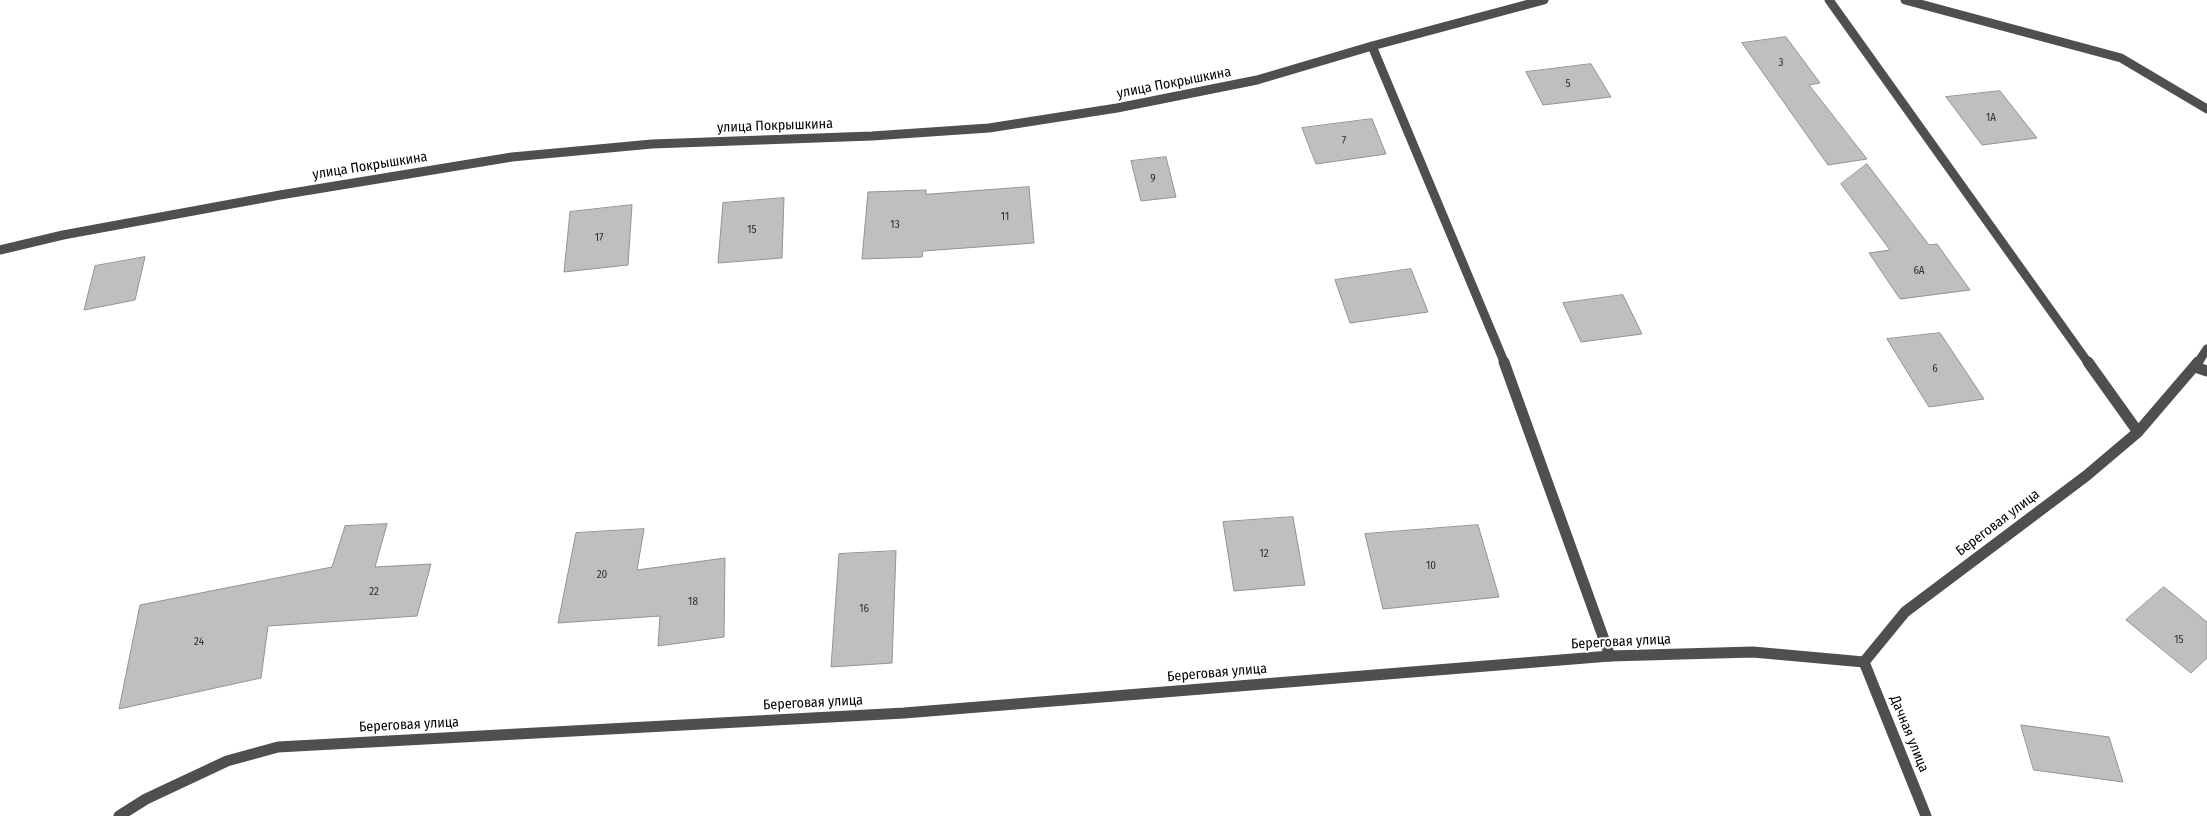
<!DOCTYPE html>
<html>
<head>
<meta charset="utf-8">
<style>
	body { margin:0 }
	canvas { display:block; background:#fff }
</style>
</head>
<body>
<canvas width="2207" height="816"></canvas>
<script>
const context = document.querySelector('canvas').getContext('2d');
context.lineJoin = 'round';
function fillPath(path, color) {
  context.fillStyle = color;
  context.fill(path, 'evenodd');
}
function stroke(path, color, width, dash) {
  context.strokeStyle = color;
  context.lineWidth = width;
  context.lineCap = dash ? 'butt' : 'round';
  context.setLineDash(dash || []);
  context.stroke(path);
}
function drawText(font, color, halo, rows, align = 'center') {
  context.font = font + ' "Fira Sans Condensed",sans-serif';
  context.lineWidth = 4;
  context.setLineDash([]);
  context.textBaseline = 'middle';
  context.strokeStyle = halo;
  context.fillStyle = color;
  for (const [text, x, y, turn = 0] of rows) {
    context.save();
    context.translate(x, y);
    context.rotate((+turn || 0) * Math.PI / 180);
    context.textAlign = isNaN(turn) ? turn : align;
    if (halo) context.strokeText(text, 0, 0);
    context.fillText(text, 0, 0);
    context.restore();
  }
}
const building = new Path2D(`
	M1786 37 1820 83 1809 85 1867 159 1828 165 1742 43Z
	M1591 64 1611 97 1543 105 1526 72Z
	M2000 91 2037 138 1982 145 1946 97Z
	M1372 119 1386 154 1316 164 1302 128Z
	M1166 157 1176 197 1141 201 1131 161Z
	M1867 164 1929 245 1937 244 1970 290 1900 299 1869 253 1890 250 1841 184Z
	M1029 187 1034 243 923 251 922 257 862 259 868 192 926 190V194Z
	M784 198 782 258 718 263 723 203Z
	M632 205 628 265 564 272 570 212Z
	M145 257 135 300 84 310 95 266Z
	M1411 269 1428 312 1350 323 1335 280Z
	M1623 295 1642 334 1581 342 1563 303Z
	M1940 333 1984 399 1929 407 1887 339Z
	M1293 517 1305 585 1234 591 1223 522Z
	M387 524 375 567 431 564 417 616 268 626 261 678 119 709 140 605 332 567 345 526Z
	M1478 525 1499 597 1383 609 1365 534Z
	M644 529 637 570 725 558 724 637 658 646 660 616 558 623 576 533Z
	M896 551 892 663 831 667 839 554Z
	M2164 587 2207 622V658L2191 673 2126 620Z
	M2021 725 2109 737 2123 782 2034 770Z`);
fillPath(building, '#bfbfbf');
stroke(building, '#939393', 1);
stroke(new Path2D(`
	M1905 0 2121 58 2207 109
	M1372 46 1505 364
	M0 250 63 235 280 195 512 157 652 144 872 136 989 128 1117 108 1257 80 1372 46 1544 0`), '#4f4f4f', 9);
stroke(new Path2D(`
	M1504 362 1610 656
	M2195 367 2207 371`), '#4f4f4f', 11);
stroke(new Path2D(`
	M1829 0 2089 364
	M2197 364 2207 349`), '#4f4f4f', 9);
stroke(new Path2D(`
	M2088 362 2138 432
	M1864 662 1926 816
	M119 816 146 799 227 761 278 747 904 713 1610 656 1753 652 1864 662 1905 612 2086 476 2138 432 2198 362`), '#4f4f4f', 11);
drawText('11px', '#303030', null, [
	["3",1781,63],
	["5",1568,84],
	["1А",1991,118],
	["7",1344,141],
	["9",1153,179],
	["11",1005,217],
	["13",895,225],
	["15",752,230],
	["17",599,238],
	["6А",1919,271],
	["6",1935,369],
	["12",1264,554],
	["10",1431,566],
	["20",602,575],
	["22",374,592],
	["18",693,602],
	["16",864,609],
	["15",2179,640],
	["24",199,642]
]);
drawText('14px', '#000', '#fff', [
	["улица Покрышкина",1174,83,-11],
	["улица Покрышкина",775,126,-2],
	["улица Покрышкина",370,166,-9],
	["Береговая улица",1998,523,-37],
	["Береговая улица",1621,642,-3],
	["Береговая улица",1217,673,-5],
	["Береговая улица",813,703,-3],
	["Береговая улица",409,725,-3],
	["Дачная улица",1909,734,68]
]);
</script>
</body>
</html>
